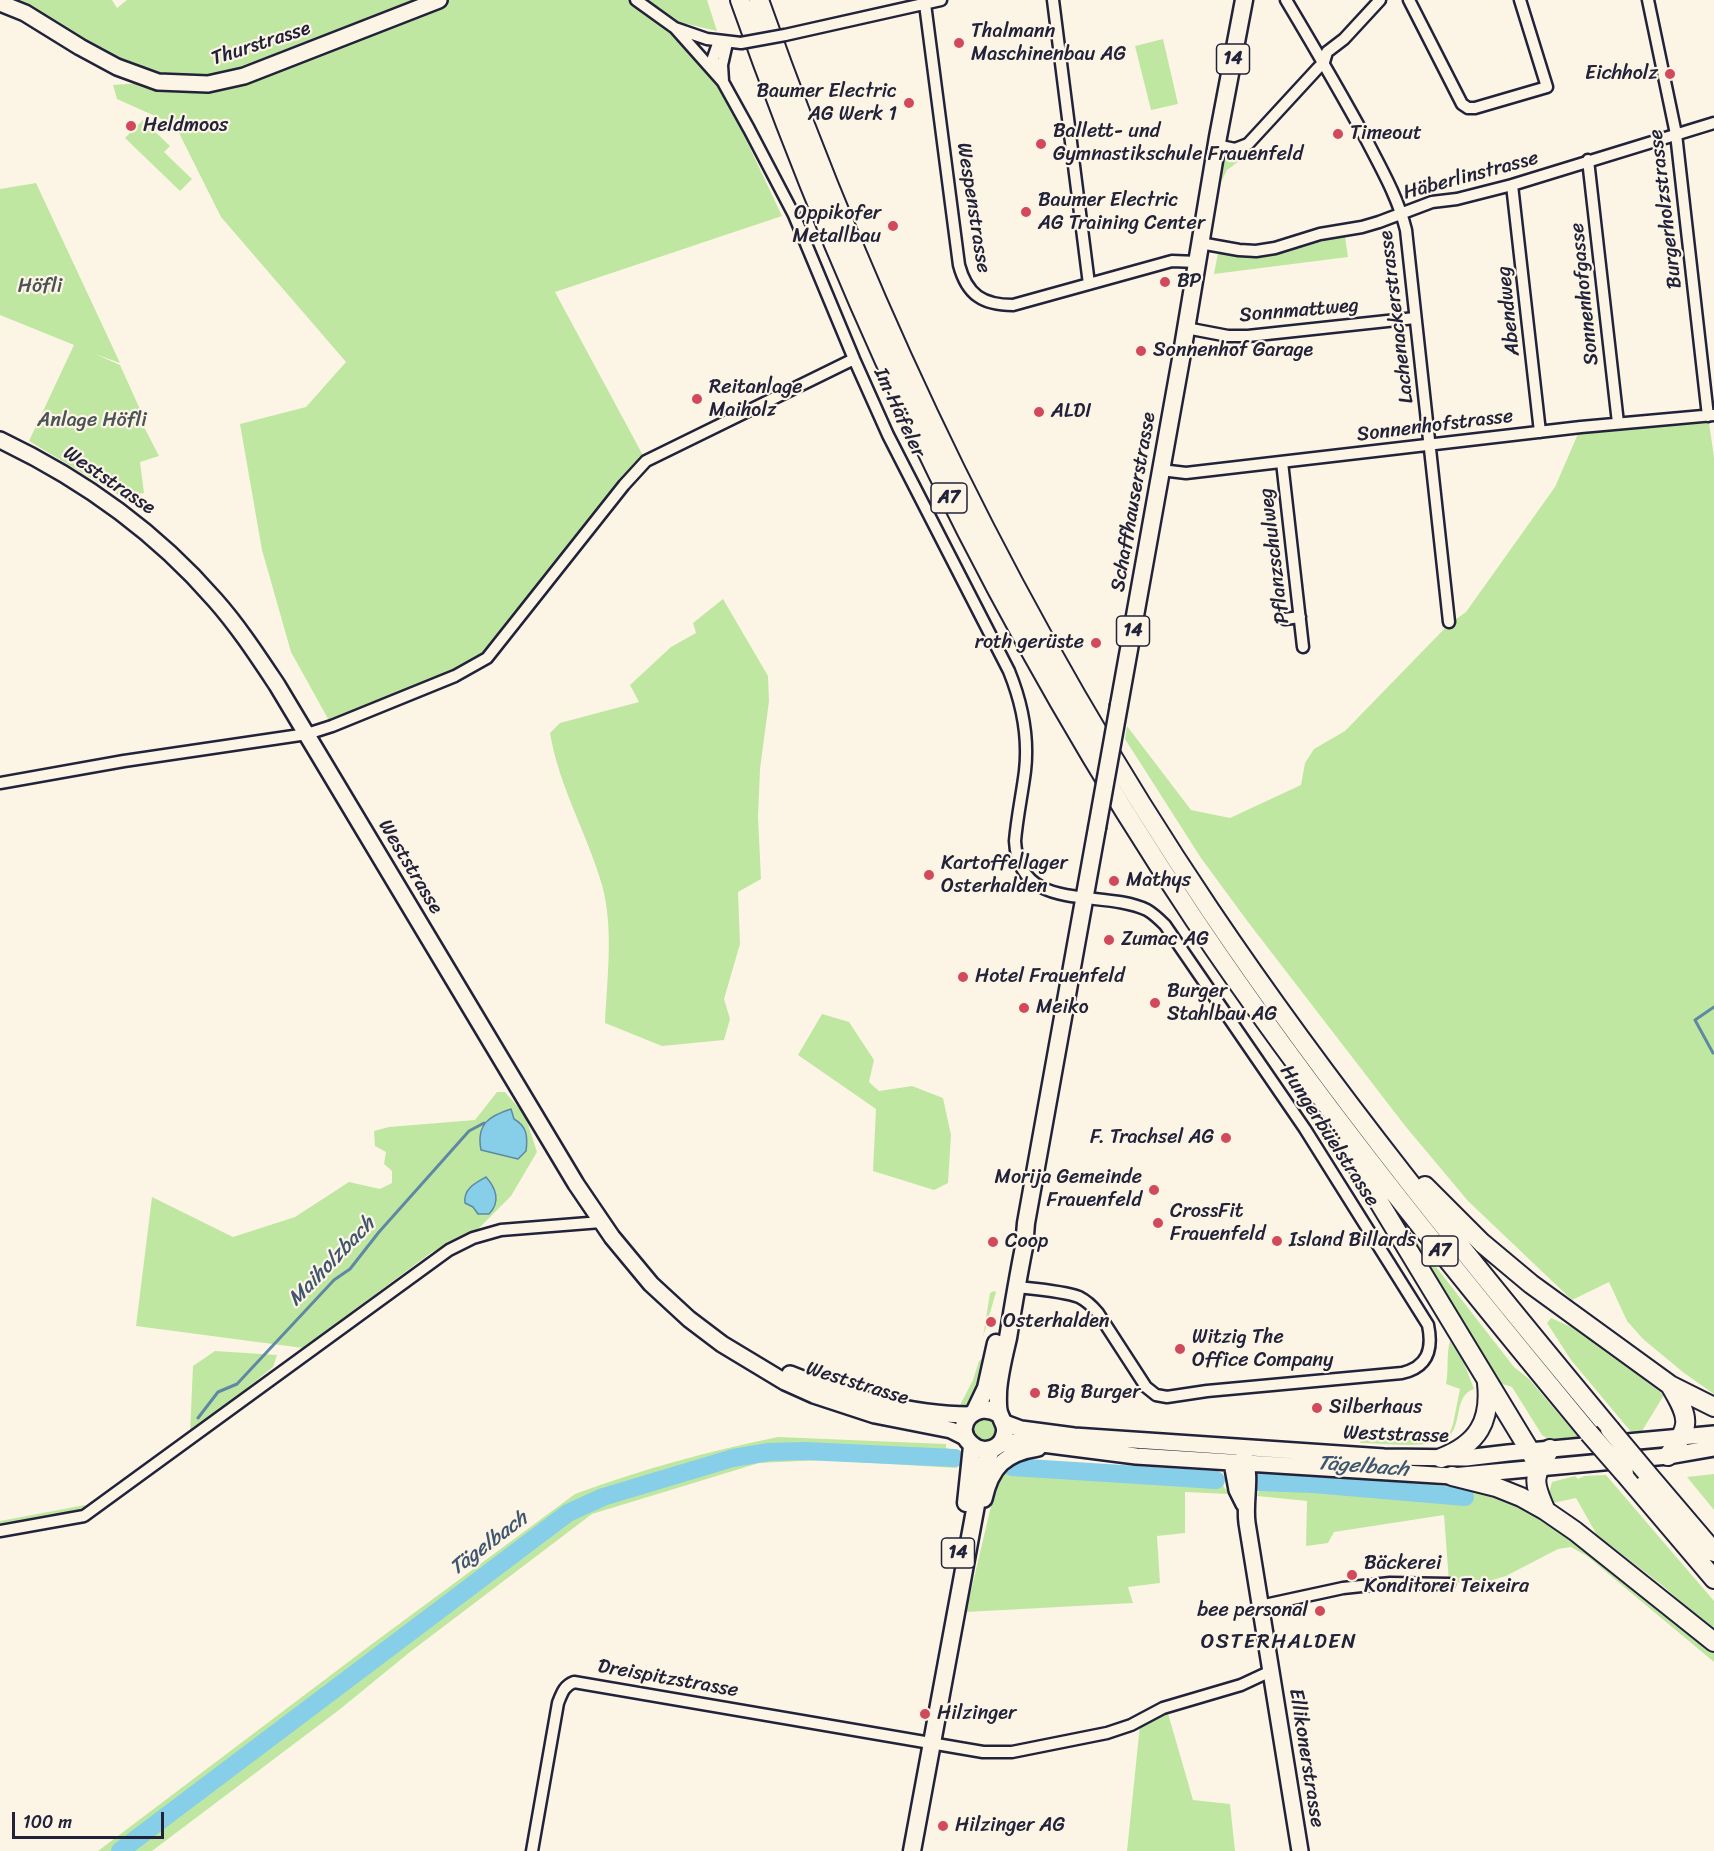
<!DOCTYPE html>
<html>
<head>
<meta charset="utf-8">
<style>
	body { margin:0 }
	#map { position:relative; width:1714px; height:1851px; overflow:hidden; background:#fcf5e5; font-family:Sriracha,sans-serif }
	canvas { display:block }
	.scale { position:absolute; left:12px; top:1812px; width:152px; height:27px; box-sizing:border-box; border:3px solid #22223b; border-top:0; padding-left:8px; font-size:18px; line-height:21px; white-space:nowrap; color:#22223b; -webkit-text-stroke:4px #fcf5e5; paint-order:stroke }
</style>
</head>
<body>
<div id="map">
<canvas width="1714" height="1851"></canvas>
<div class="scale">100 m</div>
</div>
<script>
const context = document.querySelector('canvas').getContext('2d');
context.lineJoin = 'round';
function fillPath(path, color) {
  context.fillStyle = color;
  context.fill(path, 'evenodd');
}
function stroke(path, color, width, dash) {
  context.strokeStyle = color;
  context.lineWidth = width;
  context.lineCap = dash ? 'butt' : 'round';
  context.setLineDash(dash || []);
  context.stroke(path);
}
function drawText(font, color, halo, rows, align = 'center') {
  context.font = font + ' Sriracha,sans-serif';
  context.lineWidth = 4.5;
  context.setLineDash([]);
  context.textBaseline = 'middle';
  context.strokeStyle = halo;
  context.fillStyle = color;
  for (const [text, x, y, turn = 0] of rows) {
    context.save();
    context.translate(x, y);
    context.rotate((+turn || 0) * Math.PI / 180);
    context.textAlign = isNaN(turn) ? turn : align;
    if (halo) context.strokeText(text, 0, 0);
    context.fillText(text, 0, 0);
    context.restore();
  }
}
fillPath(new Path2D(`
	M0 0H112L117 8 127 0H707L717 31 687 24 681 40 706 66 724 93 782 216 555 292 646 461 487 658 332 726 291 652 262 550 240 424 306 407 346 362 221 217 175 125 117 99 113 85 156 82Z
	M1163 39 1178 104 1151 110 1135 46Z
	M143 120 170 146 164 152 192 179 180 191 125 138Z
	M1236 154 1242 159 1227 170 1221 182 1225 157Z
	M36 183 120 363 95 354 120 365 144 418 143 425 159 456 140 462 144 493 122 497 29 441 74 345 0 315V189Z
	M1345 236 1348 257 1214 274 1218 253C1229 254 1241 257 1252 257 1282 257 1315 241 1345 236Z
	M1708 416 1714 457V1394L1684 1373 1643 1339 1627 1321 1609 1282 1572 1300 1468 1201 1406 1127 1248 922 1201 858 1125 739 1127 726 1191 810 1230 818 1301 785 1305 763 1314 749 1345 731 1449 624 1466 612 1555 487 1581 427Z
	M723 599 768 676 769 701 760 769 758 817 761 879 738 892 740 944 724 999 730 1019 724 1040 662 1046 605 1023C607 978 614 929 602 885 587 833 559 787 550 733L560 723 639 702 630 685 671 647 696 633 693 623Z
	M822 1014 849 1022 874 1060 869 1082 879 1091 912 1086 943 1098 951 1135 948 1183 934 1190 873 1171 876 1109 798 1055Z
	M497 1092H505L525 1115 537 1152 511 1196 477 1230 432 1252 303 1348 136 1326 152 1197 233 1237 295 1217 349 1182 380 1189 392 1183V1171L384 1164 386 1152 375 1146 374 1131 389 1127 475 1120ZM510 1109 514 1119C527 1126 528 1137 526 1151L518 1159 481 1150ZM487 1177 479 1214 473 1207 465 1203C463 1189 475 1183 487 1177Z
	M1405 1227 1514 1367 1529 1379 1578 1437 1548 1439 1542 1435 1512 1387 1499 1383 1404 1228Z
	M994 1291 996 1292 983 1337 990 1293Z
	M1551 1318 1578 1330 1664 1395 1642 1431 1632 1433 1571 1360 1547 1323Z
	M1450 1341 1464 1363 1474 1389C1452 1396 1464 1429 1445 1439 1424 1449 1383 1443 1360 1443L1365 1434 1449 1435 1453 1424 1460 1389 1446 1384C1449 1369 1446 1354 1450 1341Z
	M215 1351 277 1355 273 1367 190 1434 193 1366Z
	M988 1355 976 1401 965 1409H958L973 1380 979 1361Z
	M982 1415 997 1422V1435L991 1442 982 1443 972 1434V1424Z
	M778 1437 946 1444V1448C956 1451 957 1459 957 1468L822 1460 759 1463 592 1514 410 1652 339 1710 152 1851H98L372 1644 575 1494C640 1470 709 1451 778 1437Z
	M1021 1460 1069 1465 1213 1472 1218 1474 1225 1489 1229 1490 1228 1494 1185 1492V1533L1157 1536 1160 1583 1128 1587 1133 1603 966 1612 996 1485C1001 1473 1004 1470 1018 1471Z
	M1714 1474V1510L1687 1477Z
	M1606 1475 1714 1601V1631L1663 1586 1597 1535 1576 1498 1553 1503 1548 1497 1552 1482 1575 1476 1578 1479 1584 1476Z
	M1293 1477 1432 1484 1502 1496 1569 1532 1714 1650V1662L1587 1556 1571 1547 1558 1549 1506 1576 1482 1583 1449 1582 1444 1515 1334 1532 1328 1543 1306 1546 1307 1501 1257 1496 1259 1491H1274L1259 1490 1262 1478Z
	M85 1505 84 1516 0 1531V1521Z
	M1167 1710 1193 1800 1230 1804 1235 1851H1127L1140 1725Z`), '#c0e7a2');
const water = new Path2D(`
	M511 1109 514 1119C527 1126 528 1137 526 1151L518 1159 481 1150C476 1124 489 1116 511 1109Z
	M486 1177C496 1188 501 1202 489 1214H478L473 1207 465 1203C463 1189 475 1183 486 1177Z`);
fillPath(water, '#87cee8');
stroke(water, '#5f89a3', 1.5);
stroke(new Path2D(`
	M1713 1053 1695 1020 1714 1007
	M198 1418 218 1392 237 1384 334 1280 350 1269 379 1232 469 1131 484 1123`), '#5f89a3', 3);
stroke(new Path2D(`
	M1012 1467 1216 1480
	M1258 1482 1313 1484 1465 1497
	M120 1851 568 1513 603 1497 733 1458 769 1452 804 1451 955 1458`), '#87cee8', 18);
const street = new Path2D(`
	M636 0 675 28 707 39 741 43
	M1053 0 1089 284
	M1286 0C1314 47 1341 93 1367 141 1382 170 1398 198 1406 230L1449 622
	M1409 0 1462 104 1468 108H1475L1547 87 1520 0
	M1648 0 1676 134 1708 416
	M925 4 959 265C967 295 983 305 1013 305L1172 261 1197 262
	M675 28 723 82 749 129 794 215 854 359 888 435 1009 671C1022 703 1029 736 1025 771 1022 795 1017 817 1015 841 1019 915 1101 888 1147 910 1154 914 1159 919 1165 925L1305 1129 1428 1325C1433 1349 1428 1367 1402 1373L1207 1391 1167 1397 1156 1395 1146 1387 1098 1313C1093 1307 1087 1301 1079 1297 1063 1291 1035 1289 1017 1287
	M785 35 941 0
	M714 70 713 58 719 41
	M723 81 722 65 727 43
	M1216 145 1235 149 1248 144 1318 68 1324 62 1327 52 1344 39 1380 0
	M1588 160 1618 423
	M1512 185 1540 432
	M1200 243 1239 250 1256 251 1275 248 1320 234 1362 227 1379 222 1432 202 1457 199 1512 185 1714 123
	M1186 328 1228 336H1248L1415 318
	M1282 462 1303 647
	M1161 470 1186 473 1581 427 1714 415
	M1285 619 1300 617
	M0 783 124 761 307 734 332 726 455 676 487 658 624 485 646 461 854 359
	M0 1531 84 1516 449 1250 473 1238 501 1230 601 1222
	M1260 1606 1343 1588 1390 1583 1449 1584
	M532 1851 558 1703C562 1693 564 1686 574 1682L983 1752H1012L1107 1733 1131 1725 1163 1708 1241 1685 1271 1671`);
const secondary = new Path2D(`
	M0 3 25 13 80 47 117 67 158 82 208 84 244 76 439 0
	M0 440C82 479 155 531 215 600 238 626 257 655 277 685L576 1184 612 1237 651 1284 689 1319 722 1344 785 1382 814 1395 875 1415 951 1430 965 1437
	M790 1374C843 1396 912 1415 970 1415
	M1005 1423 1021 1429 1074 1436 1384 1457 1466 1458 1508 1453 1714 1434
	M998 1445 1019 1441 1136 1456 1452 1476 1668 1456 1714 1448
	M1244 1456C1252 1477 1244 1501 1247 1523L1300 1851
	M1232 1463 1237 1490 1244 1504
	M984 1499C991 1467 1005 1453 1038 1448`);
const primary = new Path2D(`
	M1119 705 1181 359 1218 137 1244 0
	M975 1411 986 1388 996 1343
	M999 1414C976 1399 951 1426 971 1444 981 1454 1000 1451 1004 1436 1007 1427 1003 1423 1000 1415 997 1409 998 1399 998 1392 999 1374 1004 1355 1008 1338 1013 1307 1018 1277 1024 1247L1026 1223 1097 828
	M966 1503 972 1446
	M912 1851 983 1467 992 1449`);
const highway = new Path2D(`
	M740 0C855 326 1001 630 1194 919 1314 1098 1451 1266 1589 1433
	M759 0C873 324 1018 624 1210 910 1332 1091 1470 1261 1610 1429
	M1345 1146 1530 1451 1539 1468
	M1425 1186 1482 1243 1531 1284 1670 1385 1714 1407
	M1668 1456C1691 1426 1690 1419 1671 1387
	M1441 1458C1478 1444 1491 1421 1487 1383
	M1646 1472 1714 1552
	M1624 1473 1714 1579
	M1452 1476 1496 1487 1521 1497 1546 1511 1575 1531 1714 1642
	M1546 1511C1532 1480 1533 1478 1550 1449`);
stroke(street, '#22223b', 15);
stroke(secondary, '#22223b', 20);
stroke(primary, '#22223b', 21);
stroke(highway, '#22223b', 22);
stroke(street, '#fcf5e5', 10);
stroke(secondary, '#fcf5e5', 15);
stroke(primary, '#fcf5e5', 16);
stroke(highway, '#fcf5e5', 18);
const streetBridge = new Path2D(`
	M741 43 785 35`);
const primaryBridge = new Path2D(`
	M1097 828 1119 705`);
const highwayBridge = new Path2D(`
	M1610 1429 1646 1472
	M1589 1433 1624 1473`);
stroke(streetBridge, '#22223b', 15, []);
stroke(primaryBridge, '#22223b', 21, []);
stroke(highwayBridge, '#22223b', 22, []);
stroke(streetBridge, '#fcf5e5', 10);
stroke(primaryBridge, '#fcf5e5', 16);
stroke(highwayBridge, '#fcf5e5', 18);
for (const [x, y, r, color] of [
	[959,43,6,"#d1495b"],
	[1670,74,6,"#d1495b"],
	[909,103,6,"#d1495b"],
	[131,126,6,"#d1495b"],
	[1338,134,6,"#d1495b"],
	[1041,144,6,"#d1495b"],
	[1026,212,6,"#d1495b"],
	[893,226,6,"#d1495b"],
	[1165,282,6,"#d1495b"],
	[1141,351,6,"#d1495b"],
	[697,399,6,"#d1495b"],
	[1039,412,6,"#d1495b"],
	[1096,643,6,"#d1495b"],
	[929,875,6,"#d1495b"],
	[1114,881,6,"#d1495b"],
	[1109,940,6,"#d1495b"],
	[963,977,6,"#d1495b"],
	[1155,1003,6,"#d1495b"],
	[1024,1008,6,"#d1495b"],
	[1226,1138,6,"#d1495b"],
	[1154,1190,6,"#d1495b"],
	[1158,1223,6,"#d1495b"],
	[1277,1241,6,"#d1495b"],
	[993,1242,6,"#d1495b"],
	[991,1322,6,"#d1495b"],
	[1180,1349,6,"#d1495b"],
	[1035,1393,6,"#d1495b"],
	[1317,1408,6,"#d1495b"],
	[1352,1575,6,"#d1495b"],
	[1320,1611,6,"#d1495b"],
	[925,1714,6,"#d1495b"],
	[943,1826,6,"#d1495b"]
]) {
  const dot = new Path2D();
  dot.arc(x, y, r, 0, 2 * Math.PI);
  context.fillStyle = color;
  context.fill(dot);
  stroke(dot, '#fcf5e5', 2);
}
for (const [x, y, w] of [
	[1233,59,33],
	[949,498,36],
	[1133,631,33],
	[1440,1251,36],
	[958,1553,33]
]) {
  const box = new Path2D();
  box.roundRect(x - w / 2, y - 15, w, 30, 4.5);
  context.fillStyle = '#fcf5e5';
  context.fill(box);
  stroke(box, '#22223b', 1.5);
}
drawText('bold 18px', '#22223b', null, [
	["14",1233,59],
	["A7",949,498],
	["14",1133,631],
	["A7",1440,1251],
	["14",958,1553]
]);
drawText('20px', '#22223b', '#fcf5e5', [
	["Thalmann",971,32],
	["Maschinenbau AG",971,55],
	["Eichholz",1658,74,"right"],
	["Baumer Electric",897,92,"right"],
	["AG Werk 1",897,115,"right"],
	["Heldmoos",143,126],
	["Ballett- und",1053,132],
	["Gymnastikschule Frauenfeld",1053,155],
	["Timeout",1350,134],
	["Baumer Electric",1038,201],
	["AG Training Center",1038,224],
	["Oppikofer",881,214,"right"],
	["Metallbau",881,237,"right"],
	["BP",1177,282],
	["Sonnenhof Garage",1153,351],
	["Reitanlage",709,388],
	["Maiholz",709,411],
	["ALDI",1051,412],
	["roth gerüste",1084,643,"right"],
	["Kartoffellager",941,864],
	["Osterhalden",941,887],
	["Mathys",1126,881],
	["Zumac AG",1121,940],
	["Hotel Frauenfeld",975,977],
	["Burger",1167,992],
	["Stahlbau AG",1167,1015],
	["Meiko",1036,1008],
	["F. Trachsel AG",1214,1138,"right"],
	["Morija Gemeinde",1142,1178,"right"],
	["Frauenfeld",1142,1201,"right"],
	["CrossFit",1170,1212],
	["Frauenfeld",1170,1235],
	["Island Billards",1289,1241],
	["Coop",1005,1242],
	["Osterhalden",1003,1322],
	["Witzig The",1192,1338],
	["Office Company",1192,1361],
	["Big Burger",1047,1393],
	["Silberhaus",1329,1408],
	["Bäckerei",1364,1564],
	["Konditorei Teixeira",1364,1587],
	["bee personal",1308,1611,"right"],
	["Hilzinger",937,1714],
	["Hilzinger AG",955,1826]
], 'left');
drawText('20px', '#22223b', '#fcf5e5', [
	["Thurstrasse",261,44,-18],
	["Häberlinstrasse",1471,176,-15],
	["Wespenstrasse",973,208,81],
	["Burgerholzstrasse",1666,209,-97],
	["Sonnenhofgasse",1585,294,-96],
	["Sonnmattweg",1299,311,-5],
	["Abendweg",1509,311,-96],
	["Lachenackerstrasse",1397,317,-97],
	["Im Häfeler",899,413,65],
	["Sonnenhofstrasse",1435,426,-7],
	["Weststrasse",109,481,34],
	["Schaffhauserstrasse",1134,502,-80],
	["Pflanzschulweg",1275,556,-97],
	["Weststrasse",410,867,59],
	["Hungerbüelstrasse",1329,1136,57],
	["Weststrasse",857,1384,17],
	["Weststrasse",1396,1435,2],
	["Dreispitzstrasse",668,1679,10],
	["Ellikonerstrasse",1306,1758,81]
]);
drawText('20px', '#4a5355', '#fcf5e5', [
	["Höfli",40,287],
	["Anlage Höfli",92,421]
]);
drawText('italic 21px', '#40566f', '#fcf5e5', [
	["Maiholzbach",332,1262,-46],
	["Tägelbach",1363,1467,4],
	["Tägelbach",489,1544,-37]
]);
context.letterSpacing = '1.5px';
drawText('21px', '#22223b', '#fcf5e5', [
	["OSTERHALDEN",1279,1643]
]);
context.letterSpacing = '0px';
</script>
</body>
</html>
